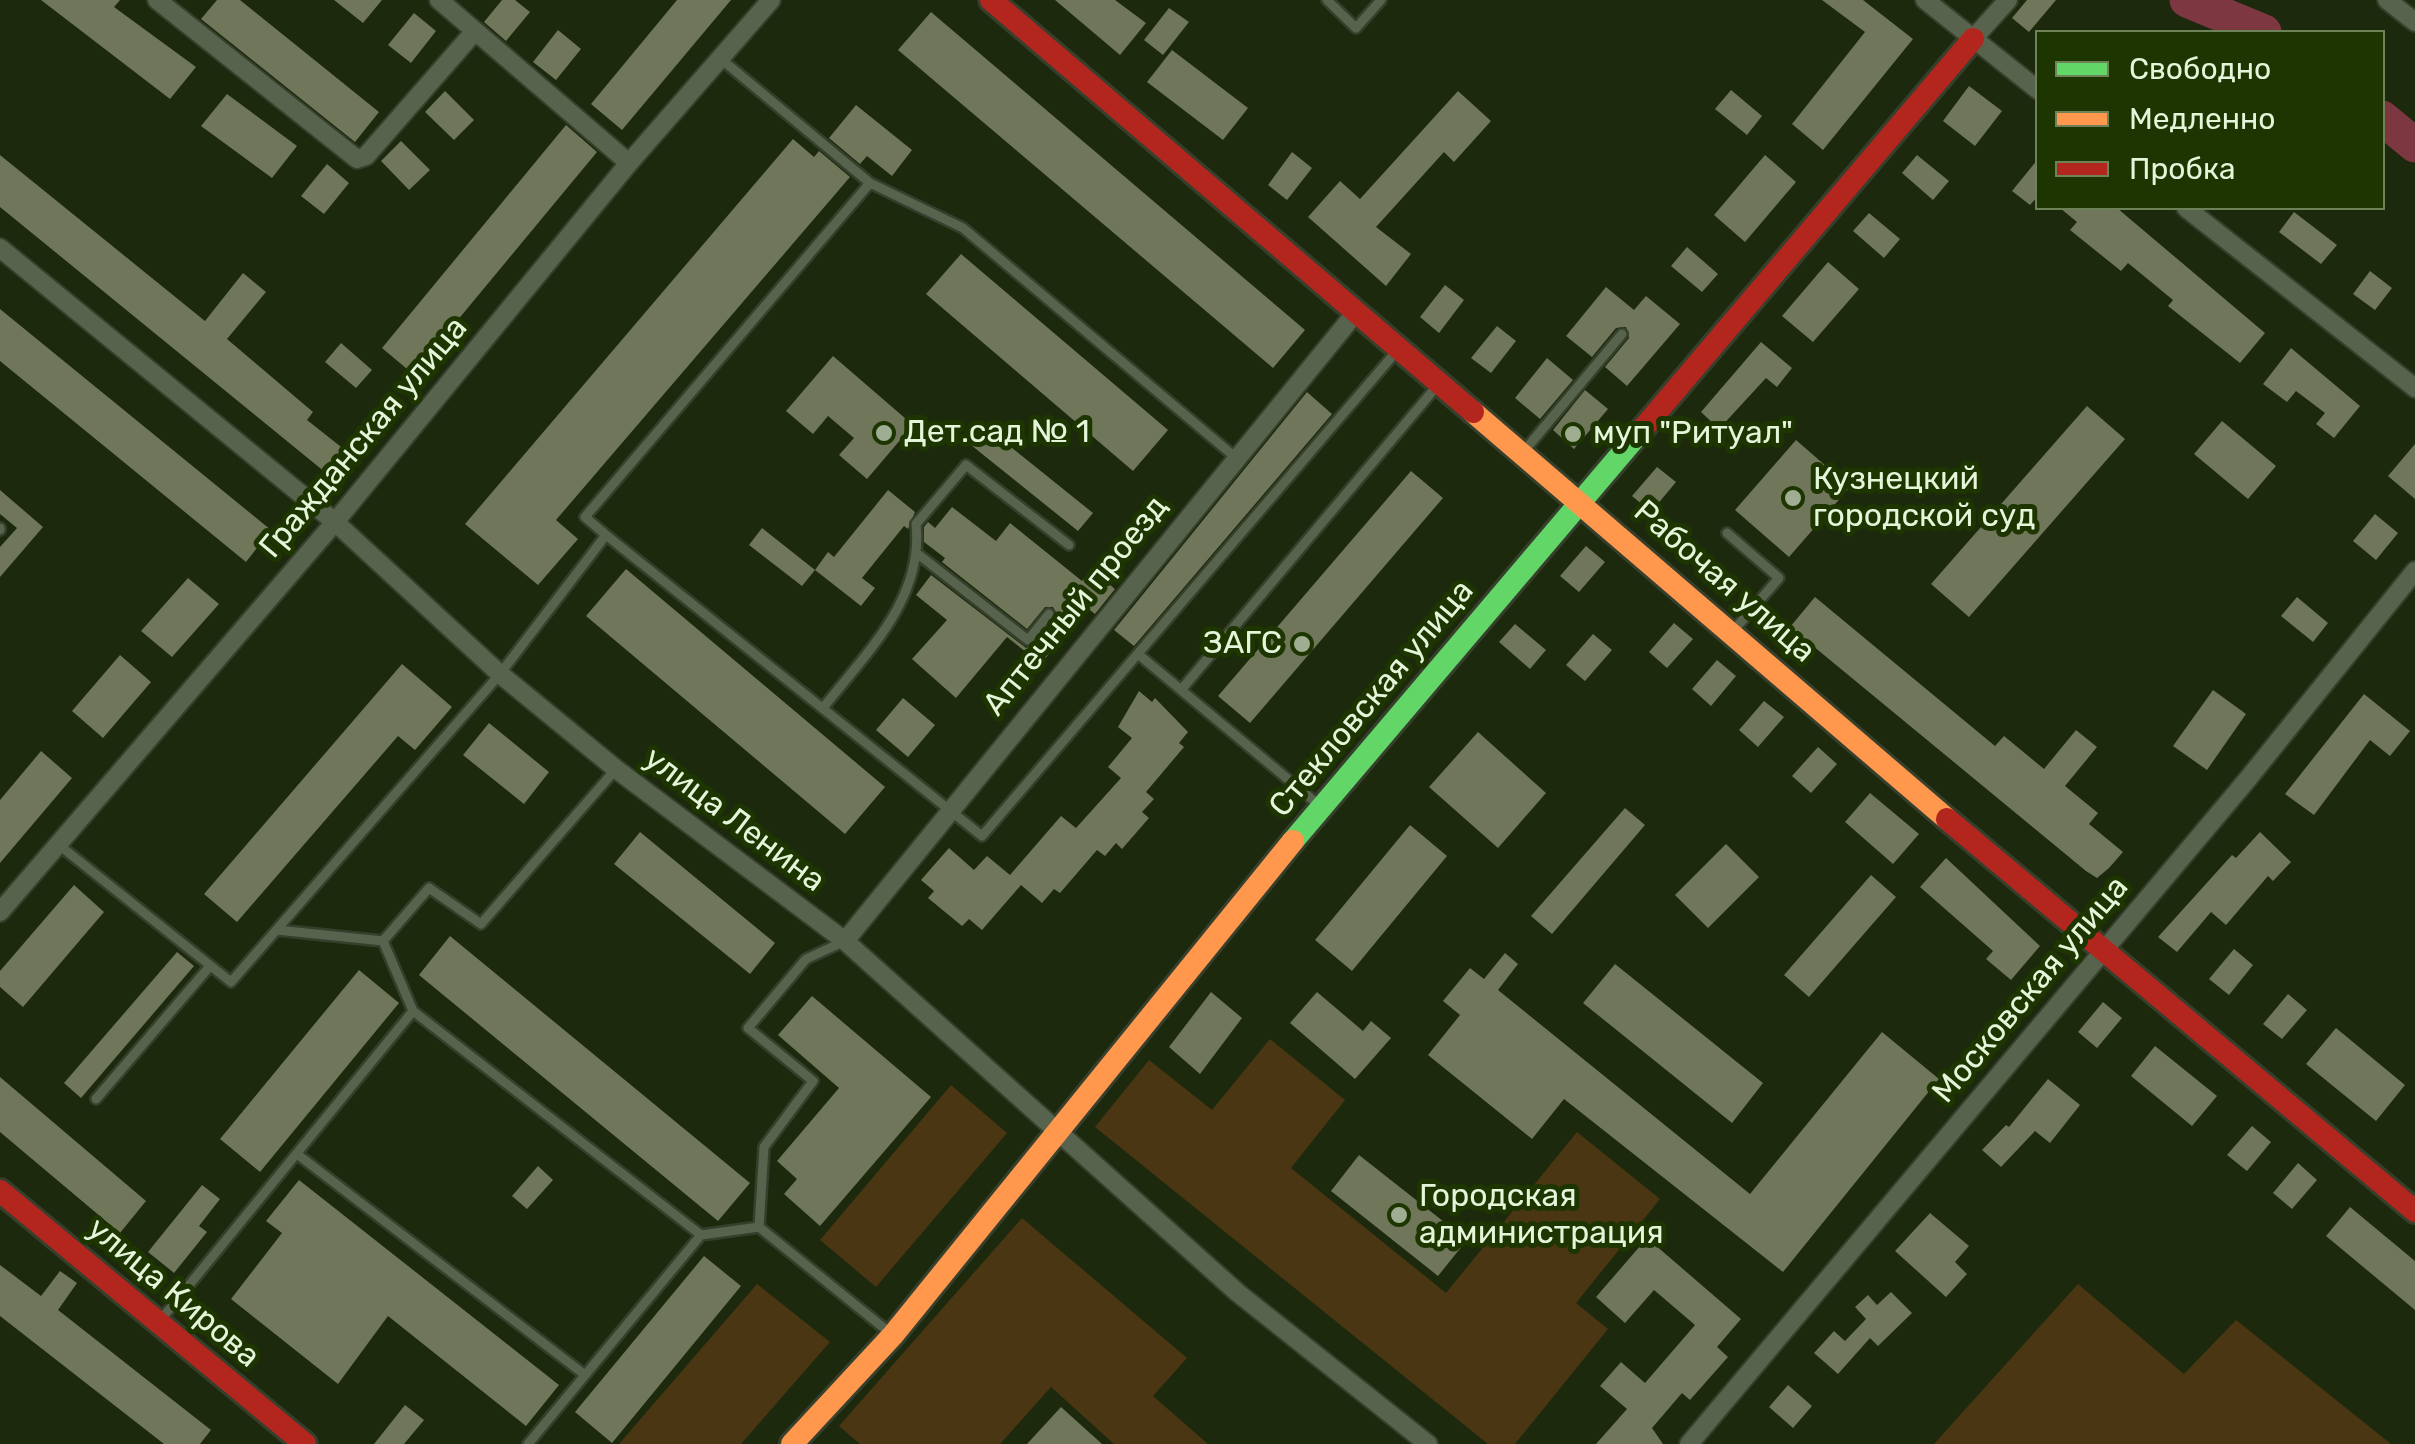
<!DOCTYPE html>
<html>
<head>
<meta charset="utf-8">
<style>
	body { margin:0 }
	#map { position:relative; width:2415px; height:1444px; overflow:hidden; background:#1c290d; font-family:Rubik,sans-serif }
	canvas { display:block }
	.legend { position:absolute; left:2035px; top:30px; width:350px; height:180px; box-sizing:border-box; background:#1d3501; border:2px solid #6d8257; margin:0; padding:12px 18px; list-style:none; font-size:30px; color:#e5f5d9 }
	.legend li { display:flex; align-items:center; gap:20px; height:50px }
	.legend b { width:50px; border:2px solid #6d8257 }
</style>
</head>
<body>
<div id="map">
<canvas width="2415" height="1444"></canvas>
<ul class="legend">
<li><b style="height:12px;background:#63d668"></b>Свободно</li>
<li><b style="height:12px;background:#ff974d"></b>Медленно</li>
<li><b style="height:12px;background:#b3261e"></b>Пробка</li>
</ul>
</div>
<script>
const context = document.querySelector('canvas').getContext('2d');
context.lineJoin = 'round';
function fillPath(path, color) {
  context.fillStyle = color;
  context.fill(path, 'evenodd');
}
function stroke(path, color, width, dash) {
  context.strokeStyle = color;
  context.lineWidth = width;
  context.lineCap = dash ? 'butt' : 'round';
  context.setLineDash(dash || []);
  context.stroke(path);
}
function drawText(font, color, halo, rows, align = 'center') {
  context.font = font + ' Rubik,sans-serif';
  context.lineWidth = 10;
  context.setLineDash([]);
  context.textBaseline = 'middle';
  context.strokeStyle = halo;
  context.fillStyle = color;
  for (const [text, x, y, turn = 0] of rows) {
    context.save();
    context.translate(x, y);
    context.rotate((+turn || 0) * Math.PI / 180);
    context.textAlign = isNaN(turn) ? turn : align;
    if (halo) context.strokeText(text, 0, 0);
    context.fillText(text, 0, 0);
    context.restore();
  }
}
fillPath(new Path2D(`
	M1270 1039 1345 1100 1291 1168 1446 1293 1577 1132 1660 1199 1576 1303 1608 1329 1515 1444H1488L1095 1127 1149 1060 1212 1110Z
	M951 1085 1007 1133 876 1287 820 1240Z
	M1022 1218 1187 1358 1153 1396 1208 1444H1114L1051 1387 1000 1444H860L839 1426Z
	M757 1284 830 1342 741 1444H619Z
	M2078 1284 2184 1374 2236 1320 2391 1444H1934Z`), '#4b3613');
stroke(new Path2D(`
	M2187 0 2264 32
	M2382 118 2415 145`), '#7d3741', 35);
fillPath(new Path2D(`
	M41 0H120L114 7 196 67 170 99Z
	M217 0H240L379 112 355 142 201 19Z
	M334 0H382L363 23Z
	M502 0H515L530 12 506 41 484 22Z
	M677 0H731L622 130 591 104Z
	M1055 0H1115L1146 23 1120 55Z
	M1822 0H1863L1913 39 1823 150 1792 124 1865 32Z
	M2027 0H2056L2029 32 2012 18Z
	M1169 8 1189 22 1163 55 1144 40Z
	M931 12 1305 330 1273 368 898 50Z
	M414 13 436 31 411 63 388 45Z
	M558 30 581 49 556 80 533 62Z
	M1172 50 1248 108 1223 140 1147 82Z
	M1969 86 2002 111 1975 146 1943 121Z
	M1731 90 1762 116 1747 135 1715 109Z
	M445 91 474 120 454 140 425 112Z
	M1458 91 1491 121 1454 162 1444 152 1376 227 1411 254 1386 286 1308 217 1340 181 1360 199Z
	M227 94 297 146 272 178 201 126Z
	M856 105 912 150 892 176 867 156 860 164 829 138Z
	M566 125 597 152 413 374 382 348Z
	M793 139 814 157 819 151 850 177 556 520 578 539 538 585 465 524Z
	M401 141 430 170 409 190 381 161Z
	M1292 152 1312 168 1287 200 1268 185Z
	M0 155 205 321 243 273 266 292 227 339 313 412 307 420 350 454 331 477 0 207Z
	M1765 155 1796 182 1745 242 1714 215Z
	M1917 155 1949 181 1933 200 1902 173Z
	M2038 159V196L2030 205 2012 191Z
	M327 164 349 183 324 214 301 196Z
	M2060 208H2117L2265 333 2240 363 2168 306 2173 300 2128 263 2121 271 2070 230 2077 222Z
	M2294 212 2337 245 2321 264 2279 232Z
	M1869 213 1900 239 1884 258 1853 231Z
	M1687 247 1718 274 1702 292 1671 266Z
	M961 254 1168 430 1133 471 926 294Z
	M1828 262 1859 289 1813 342 1782 316Z
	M2370 271 2392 288 2375 310 2353 294Z
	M1445 285 1464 300 1439 333 1420 317Z
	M1606 287 1634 310 1646 296 1680 324 1627 386 1605 367 1629 338 1626 327 1616 328 1592 357 1566 336Z
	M0 309 271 530 246 562 0 361Z
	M1497 326 1516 341 1491 373 1471 358Z
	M1761 342 1792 368 1777 387 1766 378 1719 429 1701 412Z
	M341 343 372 370 356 388 325 362Z
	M2291 348 2360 406 2334 438 2316 424 2325 413 2296 391 2287 402 2263 384Z
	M833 356 913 425 867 479 839 455 854 438 828 416 813 434 786 411Z
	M1547 358 1573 380 1540 419 1515 398Z
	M1585 390 1608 409 1574 449 1553 430Z
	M1307 392 1332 414 1134 646 1114 630Z
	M2087 406 2125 439 1969 617 1931 584Z
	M2222 421 2276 466 2248 499 2194 454Z
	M986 427 1093 513 1078 531 971 445Z
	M1796 440 1850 487 1789 557 1735 510Z
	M2415 444V499L2388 476Z
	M1657 467 1676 482 1651 512 1632 496Z
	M1411 471 1443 498 1250 723 1218 696Z
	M0 490 43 527 0 577V547L17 528 0 514Z
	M888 490 915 512 908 529 904 526 862 578 875 588 861 606 815 570 828 552 834 557Z
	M952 507 996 541 1010 523 1082 581 1091 569 1115 589 1095 614 1086 607 1041 664 1007 637 956 698 912 659 947 620 916 595 931 575 1026 648 1034 645 1057 614 1053 607H1045L1027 629 942 562 945 558 924 542V527L928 522 935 528Z
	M2375 514 2398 533 2376 560 2353 541Z
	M762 528 815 570 802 586 749 545Z
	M1586 546 1605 562 1579 592 1560 576Z
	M626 569 885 787 845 834 586 616Z
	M188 578 219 604 172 657 141 631Z
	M1815 597 1995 746 2004 736 2044 769 2076 730 2097 747 2065 786 2098 813 2089 824 2123 852 2109 868 2097 878 2086 871 1790 627Z
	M2297 597 2328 623 2313 642 2281 616Z
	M1674 623 1693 639 1667 668 1649 652Z
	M1515 624 1546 650 1530 669 1499 642Z
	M1593 634 1612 650 1585 681 1566 665Z
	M120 655 151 682 103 738 72 711Z
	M1717 660 1736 676 1711 706 1692 689Z
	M402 664 452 707 415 750 398 736 237 922 204 894Z
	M2213 690 2246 714 2207 770 2173 746Z
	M1139 691 1152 702 1155 698 1188 732 1179 743 1184 747 1146 792 1154 799 1142 812 1149 818 1122 849 1116 843 1105 856 1097 850 1060 893 1054 889 1042 903 1021 885 982 930 969 919 962 926 928 898 934 891 921 880 949 848 974 870 987 856 1010 875 1061 816 1076 828 1121 778 1108 767 1132 738 1118 727Z
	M2364 694 2410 731 2390 756 2370 740 2314 815 2285 794Z
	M903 698 935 725 908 757 876 730Z
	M1764 701 1784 717 1758 747 1739 730Z
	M489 723 549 772 524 804 463 755Z
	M1478 732 1546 793 1498 848 1429 787Z
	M1818 747 1837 764 1811 793 1792 776Z
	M41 751 72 778 0 863V800Z
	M1870 793 1919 834 1893 864 1845 822Z
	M1625 808 1645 825 1552 934 1531 916Z
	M1410 825 1447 856 1352 971 1315 940Z
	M640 832 775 943 750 974 614 864Z
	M2260 832 2291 862 2273 881 2268 876 2226 925 2211 912 2177 952 2158 937 2232 855 2236 858Z
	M1726 844 1759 877 1708 928 1675 895Z
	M1946 858 2040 946 2011 980 1986 959 1993 951 1920 887Z
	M1871 875 1896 897 1809 997 1784 975Z
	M74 885 104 912 23 1007 0 987V971Z
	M450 936 750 1183 718 1221 419 975Z
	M2234 949 2253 965 2229 995 2209 979Z
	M177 952 194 966 81 1098 64 1083Z
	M1505 953 1518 964 1498 990 1750 1194 1882 1032 1939 1079 1783 1272 1564 1099 1532 1139 1428 1055 1460 1015 1443 1001 1470 968 1484 979Z
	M1615 964 1763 1083 1732 1123 1583 1003Z
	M359 970 399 1003 260 1172 220 1139Z
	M1211 992 1242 1018 1200 1074 1169 1047Z
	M1317 992 1363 1031 1371 1021 1391 1038 1355 1079 1290 1023Z
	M2288 994 2307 1010 2282 1039 2263 1024Z
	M812 996 931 1097 820 1226 784 1194 797 1179 777 1161 839 1088 778 1035Z
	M2103 1002 2122 1018 2097 1048 2078 1032Z
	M2336 1028 2405 1085 2376 1121 2306 1064Z
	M2155 1046 2217 1096 2192 1126 2131 1076Z
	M0 1077 146 1201 120 1233 0 1132Z
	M2048 1079 2080 1105 2050 1143 2035 1131 2001 1167 1982 1150 2006 1125 2009 1127Z
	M2252 1126 2271 1142 2247 1171 2227 1155Z
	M1359 1155 1467 1240 1438 1276 1331 1191Z
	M2298 1163 2317 1180 2292 1209 2273 1193Z
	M538 1166 553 1180 527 1209 512 1196Z
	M299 1180 559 1385 526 1426 388 1316 338 1384 231 1299 282 1233 266 1221Z
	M202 1185 220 1199 199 1226 207 1232 174 1273 148 1252Z
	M2350 1207 2415 1261V1310L2326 1236Z
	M1930 1213 1969 1246 1955 1262 1967 1274 1946 1297 1895 1251Z
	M1647 1238 1741 1319 1717 1347 1728 1357 1690 1400 1682 1393 1652 1428 1663 1444H1596L1627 1409 1600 1386 1621 1362 1645 1383 1695 1325 1654 1290 1625 1323 1596 1297Z
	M704 1256 741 1286 612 1443 575 1412Z
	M0 1265 41 1296 60 1271 77 1283 58 1310 211 1430 200 1444H164L0 1316Z
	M1891 1292 1912 1313 1878 1346 1870 1338 1838 1374 1814 1353 1834 1331 1845 1341 1866 1319 1855 1307 1868 1295 1877 1305Z
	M1788 1385 1812 1406 1793 1428 1769 1407Z
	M405 1405 424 1420 404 1444H374Z
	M1061 1407 1102 1444H1027Z`), '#6f7659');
const lane = new Path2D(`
	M1327 0 1356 28 1381 0
	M870 183 963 228 1235 457
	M1525 450 1622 334
	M0 528V530
	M1727 533 1779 578 1734 630
	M606 535 982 836 1395 353
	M919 555 1028 640 1049 614
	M1138 654 1320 806
	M1181 690 1437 386
	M823 708C866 653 924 599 916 524L966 465 1069 545
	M59 845 231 982 500 674 606 535 585 517 870 183 721 59
	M277 930 383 941 429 888 481 924 616 769
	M383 941 413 1011
	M845 941 806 959 748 1028 813 1081 764 1147 759 1227 890 1333
	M96 1099 210 966
	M297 1154 585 1375
	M701 1235 759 1227
	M159 1322 413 1011 701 1235 528 1444`);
const street = new Path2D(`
	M157 0 357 159 366 156 475 31
	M439 0 629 163
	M1925 0 2038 90
	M2387 0 2415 22
	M1973 39 2008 0
	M2186 208 2415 388
	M0 248 335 522 500 674 616 769 845 941 1238 1293 1428 1444
	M0 912 335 522 629 163 771 0
	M845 941 1357 311
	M1689 1444 2247 780 2415 571`);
const fast = new Path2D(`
	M1293 841 1640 432`);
const slow = new Path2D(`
	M1473 412 1947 819
	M792 1444 893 1335 1293 841`);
const jam = new Path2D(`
	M991 0 1473 412
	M1640 432 1973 39
	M1947 819 2415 1211
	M0 1191 305 1444`);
stroke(lane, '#353f2c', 14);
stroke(street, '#353f2c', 22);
stroke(fast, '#353f2c', 28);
stroke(slow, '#353f2c', 28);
stroke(jam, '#353f2c', 28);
stroke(lane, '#58634e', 9);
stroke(street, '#58634e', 18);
stroke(fast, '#63d668', 22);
stroke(slow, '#ff974d', 22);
stroke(jam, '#b3261e', 22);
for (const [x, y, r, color] of [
	[884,433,10,"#9fae92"],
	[1573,434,10,"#9fae92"],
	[1793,498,10,"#9fae92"],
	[1302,644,10,"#9fae92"],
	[1399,1215,10,"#9fae92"]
]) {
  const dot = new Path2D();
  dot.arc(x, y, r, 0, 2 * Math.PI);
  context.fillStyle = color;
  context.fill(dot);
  stroke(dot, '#1d3501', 4);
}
drawText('32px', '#e5f5d9', '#1d3501', [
	["Дет.сад № 1",904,433],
	["муп \"Ритуал\"",1593,434],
	["Кузнецкий",1813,480],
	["городской суд",1813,517],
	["ЗАГС",1282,644,"right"],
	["Городская",1419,1197],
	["администрация",1419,1234]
], 'left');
drawText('32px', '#e5f5d9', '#1d3501', [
	["Гражданская улица",364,438,-50],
	["Рабочая улица",1724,582,41],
	["Аптечный проезд",1076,606,-51],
	["Стекловская улица",1372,699,-50],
	["улица Ленина",734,820,37],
	["Московская улица",2031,990,-50],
	["улица Кирова",173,1293,40]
]);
</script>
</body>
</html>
